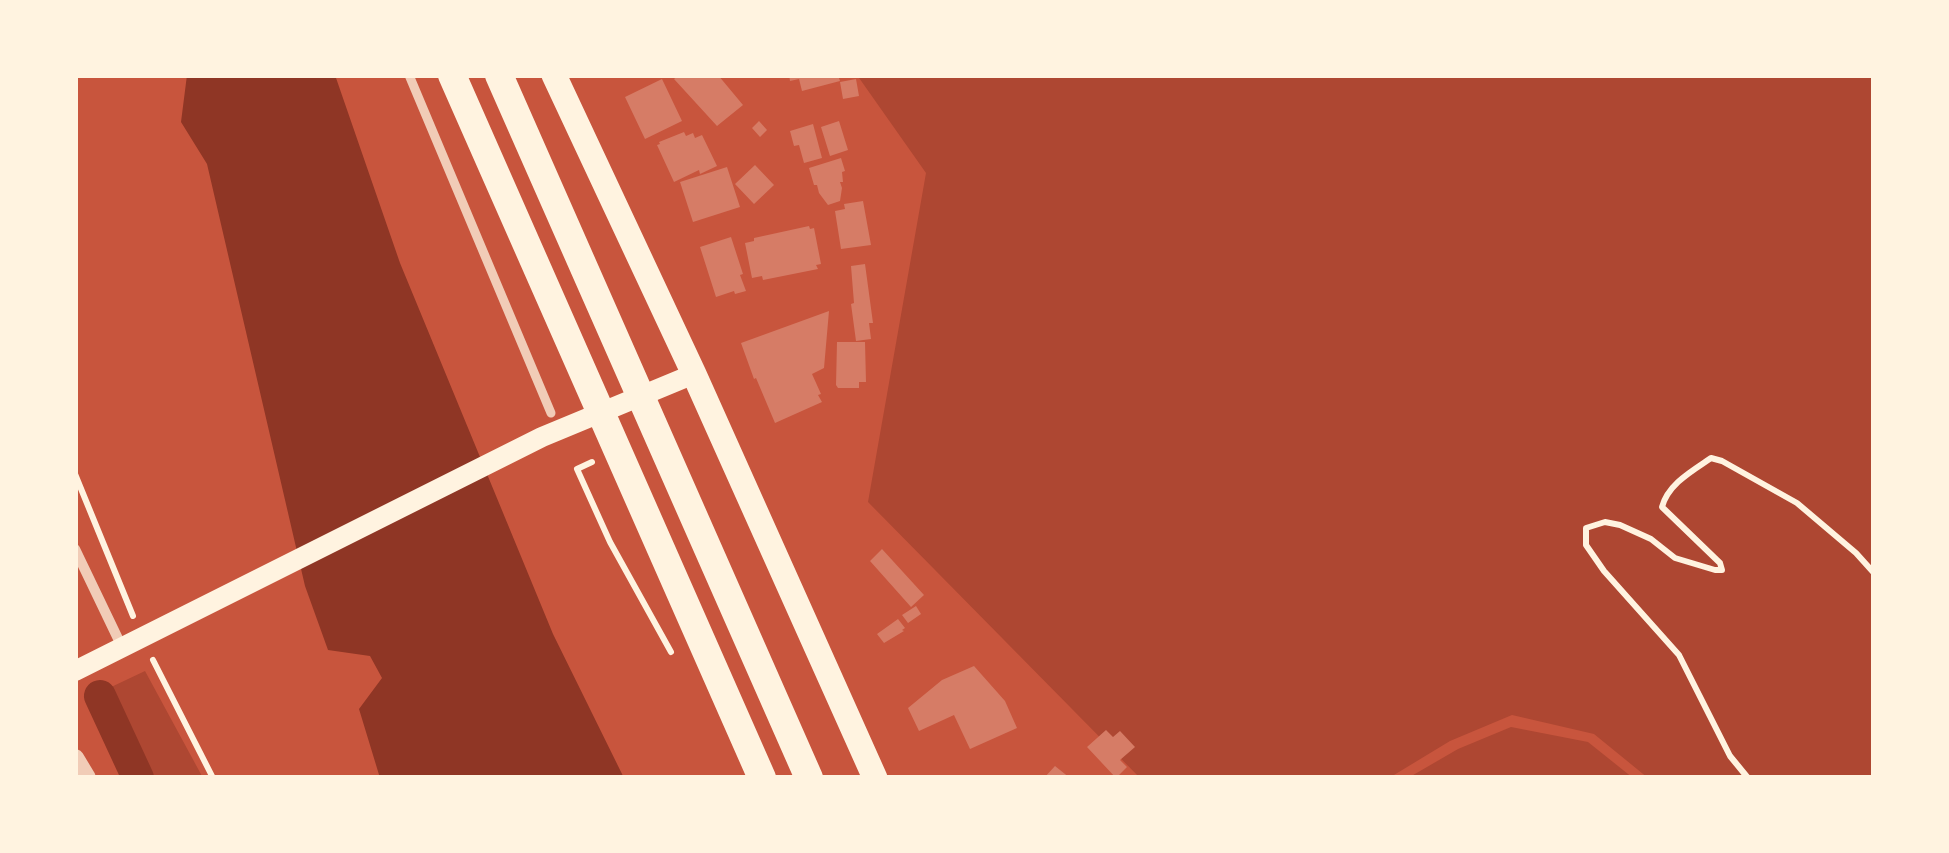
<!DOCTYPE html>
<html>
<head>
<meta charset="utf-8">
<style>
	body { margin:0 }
	#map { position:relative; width:1949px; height:853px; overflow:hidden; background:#c8553d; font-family:"Space Grotesk",sans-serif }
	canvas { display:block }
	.frame { position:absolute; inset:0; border:78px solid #fff3e0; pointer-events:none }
</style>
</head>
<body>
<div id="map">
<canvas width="1949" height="853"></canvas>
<div class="frame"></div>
</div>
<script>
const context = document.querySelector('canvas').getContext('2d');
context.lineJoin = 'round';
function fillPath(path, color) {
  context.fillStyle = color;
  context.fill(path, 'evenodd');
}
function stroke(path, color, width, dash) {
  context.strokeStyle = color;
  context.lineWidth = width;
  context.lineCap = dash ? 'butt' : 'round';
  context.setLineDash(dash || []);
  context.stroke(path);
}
fillPath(new Path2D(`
	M857 75H1874V778H1648L1594 734 1512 715 1450 741 1389 778H1140L868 502 926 173Z
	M145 671 203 778H151L107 689Z
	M1511 727 1588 742 1633 778H1408L1458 749Z`), '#ae4732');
fillPath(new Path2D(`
	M187 75H335L400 263 553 634 624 778H380L359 709 382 678 370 656 328 650 305 586 207 164 181 122Z`), '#8f3625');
stroke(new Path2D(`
	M100 696 138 778`), '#8f3625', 32);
fillPath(new Path2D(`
	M679 75H718L743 105 717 126 674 79Z
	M789 75H838L840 81 802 91 799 79 790 81Z
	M662 79 682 121 645 139 625 97Z
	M856 79 859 96 843 99 840 82Z
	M759 121 767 130 760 137 752 128Z
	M839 121 848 150 830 156 821 127Z
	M813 124 822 158 804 163 799 145 794 146 790 131Z
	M684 132 686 136 693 133 695 138 702 135 717 166 700 174 699 170 674 182 657 145 660 144 659 142Z
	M841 158 845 171 842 172 843 182H840L842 188 840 201 828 205 819 193 817 185H814L809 168Z
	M755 165 774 185 754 204 735 184Z
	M727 167 740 207 693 222 680 182Z
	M863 201 871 245 841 249 835 211 845 209 844 204Z
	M809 226 810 229 814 228 821 264 816 265 818 269 763 280 762 276 752 278 745 243 754 241V238Z
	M731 237 743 274 740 275 746 291 735 294 734 291 716 297 700 247Z
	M865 264 873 323H869L871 339 856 341 851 304 854 303 851 266Z
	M829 311 824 368 812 374 821 394 818 395 822 402 775 423 756 378 754 379 741 343Z
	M837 342H865L866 382H859V388H838L836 385Z
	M882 549 924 595 911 607 870 561Z
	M916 606 921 614 908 623 902 615Z
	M898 619 905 628 902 630 904 631 884 643 877 634Z
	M974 666 1005 701 1017 728 970 749 954 715 919 731 908 708 942 680Z
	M1106 730 1113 737 1120 731 1135 747 1120 760 1127 767 1116 778 1087 747Z
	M1055 766 1070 778H1044Z`), '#d67c66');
stroke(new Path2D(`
	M592 462 577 469 610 542 671 652
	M75 474 133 616
	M153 660 213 778
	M1748 778 1730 756 1679 655 1604 571 1586 545V528L1605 522 1620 525 1651 539 1675 558 1715 570H1722L1720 563 1662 507C1668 484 1692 471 1711 458L1722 461 1797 503 1856 553 1874 573`), '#fff3e0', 6);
stroke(new Path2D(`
	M409 75 551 413`), '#f1ccb7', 9);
stroke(new Path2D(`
	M75 549 122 647`), '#f1ccb7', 10);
stroke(new Path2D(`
	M75 758 87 778`), '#f1ccb7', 18);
stroke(new Path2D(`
	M75 671 542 437 694 374`), '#fff3e0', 20);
stroke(new Path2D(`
	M554 75 694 374 875 778`), '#fff3e0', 25);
stroke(new Path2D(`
	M452 75 762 778
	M499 75 809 778`), '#fff3e0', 28);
</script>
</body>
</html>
